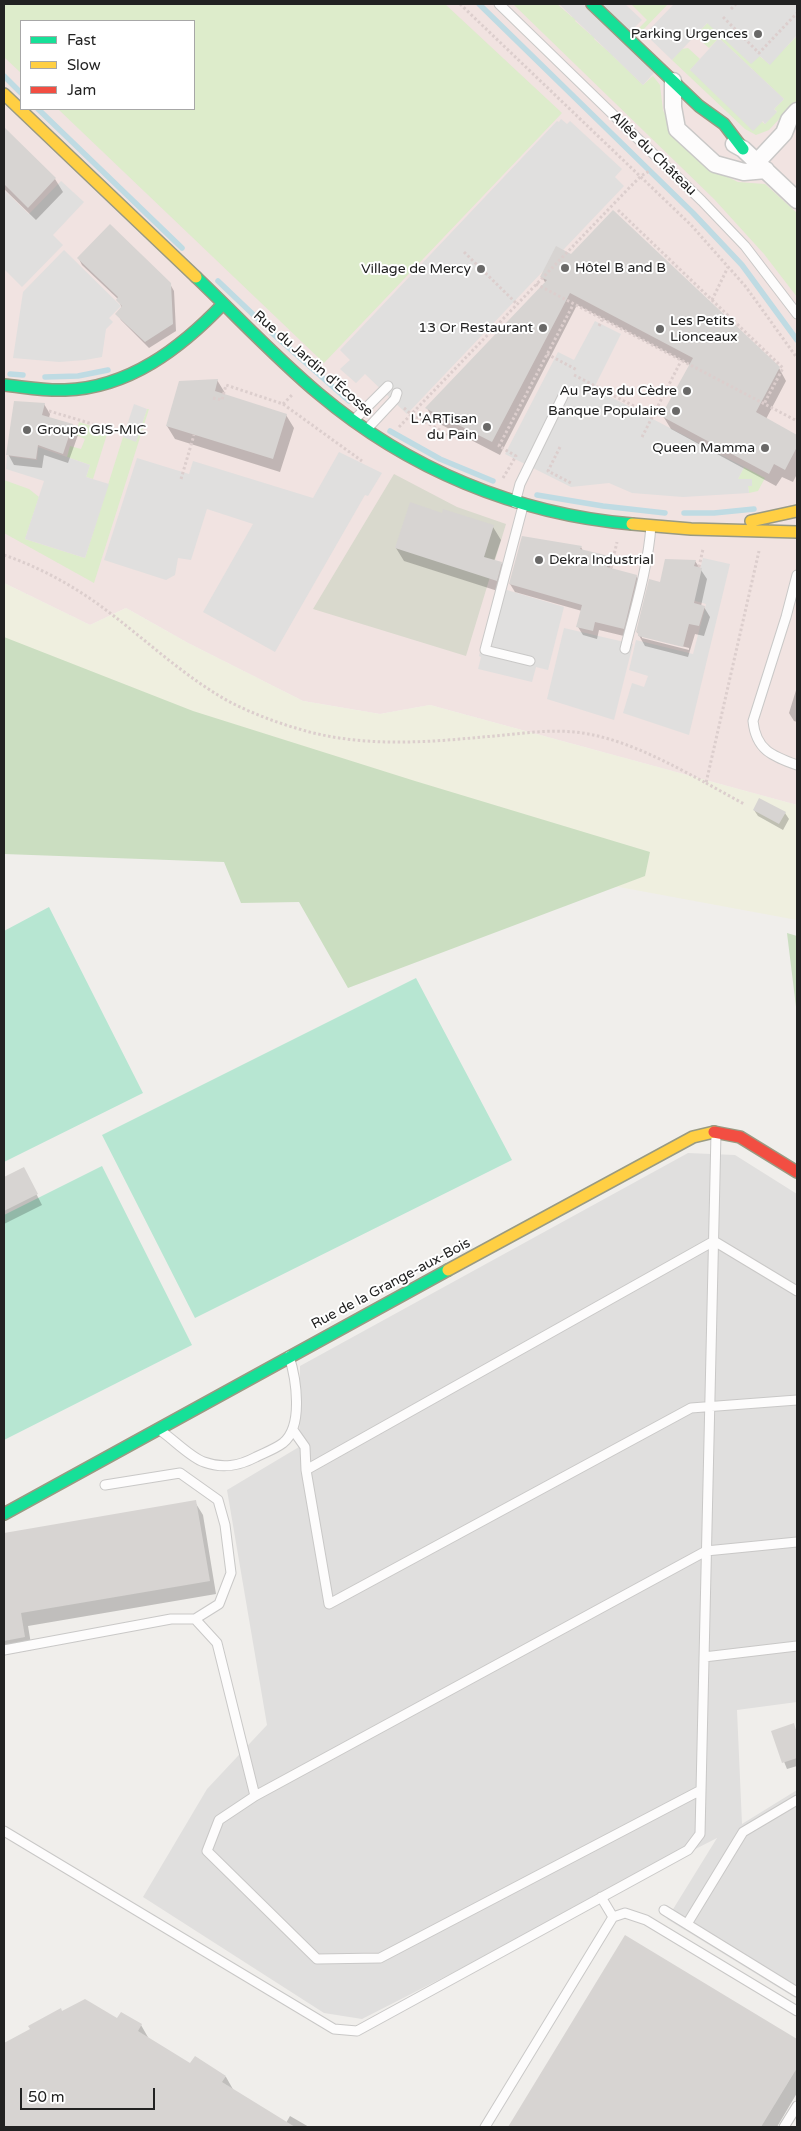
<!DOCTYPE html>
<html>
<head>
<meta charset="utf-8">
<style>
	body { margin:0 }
	#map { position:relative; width:801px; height:2131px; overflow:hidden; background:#f0eeeb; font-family:"Varela Round",sans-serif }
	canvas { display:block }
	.frame { position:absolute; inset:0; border:5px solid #222; pointer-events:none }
	.legend { position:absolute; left:20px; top:20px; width:175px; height:90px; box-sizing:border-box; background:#fff; border:1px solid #a7a7a7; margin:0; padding:6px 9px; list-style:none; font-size:15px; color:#222 }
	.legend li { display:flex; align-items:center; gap:10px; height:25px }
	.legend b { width:25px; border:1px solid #a7a7a7 }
	.scale { position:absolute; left:20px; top:2088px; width:135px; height:22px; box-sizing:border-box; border:2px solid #222; border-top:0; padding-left:6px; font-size:15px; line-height:18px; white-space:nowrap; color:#222; -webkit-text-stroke:4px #fff; paint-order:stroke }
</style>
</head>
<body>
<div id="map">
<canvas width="801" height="2131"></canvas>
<div class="frame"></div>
<ul class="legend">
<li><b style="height:6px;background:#16e098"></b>Fast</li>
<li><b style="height:6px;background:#ffcf43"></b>Slow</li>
<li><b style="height:6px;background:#f24e42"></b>Jam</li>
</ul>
<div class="scale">50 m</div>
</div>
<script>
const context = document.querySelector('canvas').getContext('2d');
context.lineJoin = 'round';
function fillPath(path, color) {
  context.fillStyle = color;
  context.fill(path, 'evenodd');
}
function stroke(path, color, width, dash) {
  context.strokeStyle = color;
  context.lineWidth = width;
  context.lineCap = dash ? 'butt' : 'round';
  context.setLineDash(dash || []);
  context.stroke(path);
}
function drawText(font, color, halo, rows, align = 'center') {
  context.font = font + ' "Varela Round",sans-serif';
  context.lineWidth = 4;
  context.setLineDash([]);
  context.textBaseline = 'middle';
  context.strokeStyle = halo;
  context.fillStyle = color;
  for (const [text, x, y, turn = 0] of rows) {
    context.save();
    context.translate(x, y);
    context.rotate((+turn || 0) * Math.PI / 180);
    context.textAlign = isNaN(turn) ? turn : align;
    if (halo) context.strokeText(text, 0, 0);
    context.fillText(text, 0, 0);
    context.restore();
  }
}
fillPath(new Path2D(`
	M4 4H797V805L430 705 380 714 303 701 188 643 126 608 90 625 4 583ZM21 21H194V109H21Z`), '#f1e3e1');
fillPath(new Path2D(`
	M394 474 457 507 506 524 466 656 313 609Z`), '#d9d9cd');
fillPath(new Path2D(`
	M4 583 90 625 126 608 188 643 303 701 380 714 430 705 797 805V920L4 773Z`), '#efefdf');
fillPath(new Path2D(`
	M4 4H445L562 113 324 363 58 109H194V21H21V73L4 57Z
	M513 4H557L572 17 581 8 584 10 575 21 591 35 600 26 603 28 594 39 610 53 619 43 613 56 643 85 653 76 660 85 663 110 671 126 720 173 738 182 765 184 797 213V297L764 254 714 199Z
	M631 4H668L642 31 639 28 647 20Z
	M713 17 769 64 797 36V100L769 130 756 135 745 129 672 60 682 49 688 48 700 59 690 70 765 124 777 111 774 109 784 99 719 38 709 48 700 40 699 32Z
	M147 409H149L94 583 4 533V480L29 489 39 497 25 539 85 558 123 437 136 441Z
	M79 422 108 431 93 479 86 477 90 465 67 457 70 446 81 449 85 439 76 435Z
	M744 467 765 478 758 491 749 493 748 486 738 479Z`), '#ddeccb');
fillPath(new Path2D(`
	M4 637 193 711 415 781 650 852 645 876 348 988 299 902 241 903 224 862 4 854Z
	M787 933 797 936V1015Z`), '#cbdec1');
fillPath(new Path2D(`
	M49 907 143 1093 4 1162V931Z
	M416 978 512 1160 195 1318 102 1135Z
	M102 1166 192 1345 4 1440V1215Z`), '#b7e6d2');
fillPath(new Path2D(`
	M559 4H625L642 20 626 36 659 67 643 85Z
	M674 4H797V35L770 65 760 56 751 64 707 23 672 60 645 34Z
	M719 38 784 99 774 109 777 112 765 124 763 121 753 131 690 70Z
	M561 119 567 124 570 121 622 169 615 177 624 186 407 414 365 374 356 383 340 369 350 360 340 350 557 121 559 122Z
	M61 181 84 202 53 235 63 245 22 287 4 269V190L29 214Z
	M64 250 121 306 109 318 113 322 106 329 102 357 85 360 59 362 13 358 23 292Z
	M595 321 621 334 594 388 744 467 738 479H752V486H748L749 493 683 497 632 493 609 483 571 487 505 454 558 352 574 360Z
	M134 404 147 409 136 442 123 437Z
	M38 447 90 465 86 477 109 484 85 558 25 539 44 481 6 469 7 456 37 460Z
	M339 452 382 473 368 496 365 495 275 652 203 612 253 524 207 509 191 560 178 558 175 575 166 580 104 560 137 458 189 474 193 461 313 498Z
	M703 558 730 564 689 735 623 713 632 683 644 687 648 676 629 670 636 640 693 654 706 604 692 600Z
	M497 587 564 607 548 670 536 667 532 682 478 669 481 657 479 656Z
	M564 628 633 644 614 720 547 699Z
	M688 1153 735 1155 797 1194V1702L737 1710 742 1824 797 1790V1999L667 1919 717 1838 362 2019 324 2013 143 1897 207 1789 267 1725 227 1490 299 1447 300 1366Z`), '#e0dfde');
fillPath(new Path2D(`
	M4 129 55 179 63 192 36 220 4 189Z
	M79 259 170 284 174 291 176 331 149 348 121 320 117 314 122 308 118 299 82 265Z
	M542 277 779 368 786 381 766 419 797 436V474L793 482 782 477 776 486 671 429 663 416 690 365 577 305 500 455 434 421 427 408 546 284Z
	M217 380 225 393 224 396 286 415 294 428 280 472 175 439 167 426Z
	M44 404 50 414 49 418 72 425 78 435 68 463 44 455 42 468 14 465 8 454Z
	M443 514 493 527 501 540 494 561 501 563 509 577 504 593 404 561 396 548Z
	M581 547 583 551 608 557 613 565 612 569 636 576 641 584 628 637 599 630 597 639 583 635 578 627 582 611 515 592 510 584Z
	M695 561 707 579 701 606 704 607 710 617 704 636 695 634 688 657 645 646 637 632 661 583ZM642 636 689 648V650L642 638Z
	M797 687V722L794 721 789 713Z
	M754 810 785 813 789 819 783 830 758 816Z
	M23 1168 42 1205 4 1224V1178Z
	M195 1502 203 1515 216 1594 28 1626 32 1650 4 1655V1534Z
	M793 1725 797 1732V1766L787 1769 772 1732Z
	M626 1937 797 2041V2093L777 2127H510Z
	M62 2012 141 2025 149 2039 191 2065 226 2077 234 2091 286 2123 290 2116 309 2127H4V2045Z`), '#0003');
stroke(new Path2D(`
	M479 4 693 213 742 265 797 340
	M4 76 21 93
	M38 109 182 248
	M218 281 261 322
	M272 333 349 401
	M10 374 23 375
	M45 377 78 376 108 370
	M390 431 440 459 493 481
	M537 495 603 506 665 513
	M684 513H714L754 509`), '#bfdbe3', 5.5);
fillPath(new Path2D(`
	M4 127 56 178 28 208 4 184Z
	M613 210 780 367 756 412 797 435V447L785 470 774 464 769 474 661 416 693 358 570 293 492 442 425 408 547 280 540 277 556 246 571 254Z
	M110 224 171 283 173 324 145 342 115 314 122 306 116 300 118 297 77 258Z
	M218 379 215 391 287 414 273 459 166 426 179 381Z
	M14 401 45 403 42 415 73 424 63 454 38 445 36 459 6 455Z
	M410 502 442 513 443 509 494 525 484 557 502 562 497 581 395 548Z
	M522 536 582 546 580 549 609 556 607 567 637 575 624 629 595 622 593 631 576 627 582 605 509 584Z
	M665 559 696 560 694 566 702 568 694 603 705 606 699 626 689 624 683 647 638 636V633L636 632 649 579 660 582Z
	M759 798 786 812 779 824 753 810Z
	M24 1167 38 1194 4 1211V1177Z
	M196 1500 210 1581 21 1613 25 1637 4 1641V1533Z
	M794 1723 797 1734V1758L782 1763 771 1731Z
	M625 1935 797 2039V2068L761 2127H508Z
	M85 1999 117 2018 121 2012 142 2024 138 2031 190 2063 195 2056 226 2076 222 2082 295 2127H4V2043L30 2029 28 2026 61 2008 62 2011Z`), '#d7d4d2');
const lane = new Path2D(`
	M499 4 702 201 745 246 797 314
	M355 419 388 386
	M368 428 395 399 397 393
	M515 503 520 484 563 396
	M523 506 485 650 530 661
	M797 575 786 617 753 721C756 750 772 756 797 765
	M625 649C635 609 648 567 651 526
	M293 1430 305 1447 306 1470 329 1604 691 1408 797 1400
	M161 1431C173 1439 191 1458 204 1462 223 1469 239 1466 256 1457 264 1453 275 1449 283 1443 304 1426 296 1378 289 1356
	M306 1470 714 1241 797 1291
	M105 1485 180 1473 218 1500 225 1525 231 1573 219 1604 195 1619
	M4 1650 171 1619H195L217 1643 255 1796
	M704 1657 797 1646
	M701 1790 380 1958 317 1959 207 1851 219 1820 255 1796 706 1551 797 1542
	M4 1831 334 2029 357 2031 688 1850 700 1834 716 1133
	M601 1897 613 1917
	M664 1910 797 1992
	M687 1924 743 1832 797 1800
	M485 2127 613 1917 625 1913 646 1920 797 2011
	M784 2127 797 2106`);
const street = new Path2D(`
	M673 81V107L677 129 715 164 744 172 766 170
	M734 144 743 149 797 200
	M757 162 784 133 789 120 797 111`);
const fast = new Path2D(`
	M592 4 699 106 724 124 743 149
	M196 277C237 316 276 358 319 394 408 469 516 514 632 524
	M4 385C24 387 45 391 65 390 129 388 181 348 223 304
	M4 1514 448 1270`);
const slow = new Path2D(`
	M4 94 196 277
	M751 521 797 511
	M632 524 691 529 797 532
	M448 1270 693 1137 714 1132`);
const jam = new Path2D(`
	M714 1132 740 1137 797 1172`);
stroke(lane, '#c9c8c7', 11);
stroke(street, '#c9c8c7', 19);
stroke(fast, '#999a82', 14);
stroke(slow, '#999a82', 14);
stroke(jam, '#999a82', 14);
stroke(new Path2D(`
	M460 4 691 225 746 287 797 358
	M731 9 736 4
	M723 17 759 53 797 13
	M618 210 783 368 764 404
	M464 252 517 304
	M536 284 797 421
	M712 300 728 267
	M599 326 602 320
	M547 354 577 370
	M574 375 653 416
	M213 398 222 400 226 385 283 404 362 461
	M283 404 292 395
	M404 408 412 415 451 436
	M49 411 116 431
	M399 427 629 188 641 176 651 170
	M642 437 681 361
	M560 447 548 471 571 483
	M503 478 516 456 499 446 573 305
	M181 479 194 435
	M4 555C39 567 72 585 102 607 144 638 182 675 228 701 251 713 275 722 299 729 358 747 422 743 482 737 512 735 544 729 574 732 619 736 667 762 706 783L759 551
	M699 567 703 549
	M611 568 617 542
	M706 783 744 804`), '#dccecd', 3, [2.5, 2.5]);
stroke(lane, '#fdfcfc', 9);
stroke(street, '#fdfcfc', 16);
stroke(fast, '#16e098', 11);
stroke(slow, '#ffcf43', 11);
stroke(jam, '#f24e42', 11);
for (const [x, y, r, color] of [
	[758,34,5,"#6a6968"],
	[565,268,5,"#6a6968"],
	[481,269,5,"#6a6968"],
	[543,328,5,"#6a6968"],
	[660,329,5,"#6a6968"],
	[687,391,5,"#6a6968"],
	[676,411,5,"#6a6968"],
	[487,427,5,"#6a6968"],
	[27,430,5,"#6a6968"],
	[765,448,5,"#6a6968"],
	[539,560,5,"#6a6968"]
]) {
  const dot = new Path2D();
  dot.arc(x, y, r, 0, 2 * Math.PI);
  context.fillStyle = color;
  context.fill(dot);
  stroke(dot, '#fff', 2);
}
drawText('14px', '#222', '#fff', [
	["Parking Urgences",748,34],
	["Hôtel B and B",575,268,"left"],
	["Village de Mercy",471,269],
	["Les Petits",670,321,"left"],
	["Lionceaux",670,337,"left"],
	["13 Or Restaurant",533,328],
	["Au Pays du Cèdre",677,391],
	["Banque Populaire",666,411],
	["L'ARTisan",477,419],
	["du Pain",477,435],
	["Groupe GIS-MIC",37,430,"left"],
	["Queen Mamma",755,448],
	["Dekra Industrial",549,560,"left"]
], 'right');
drawText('14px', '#222', '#fff', [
	["Allée du Château",653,154,44],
	["Rue du Jardin d'Écosse",313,364,41],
	["Rue de la Grange-aux-Bois",391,1284,-28]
]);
</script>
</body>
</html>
